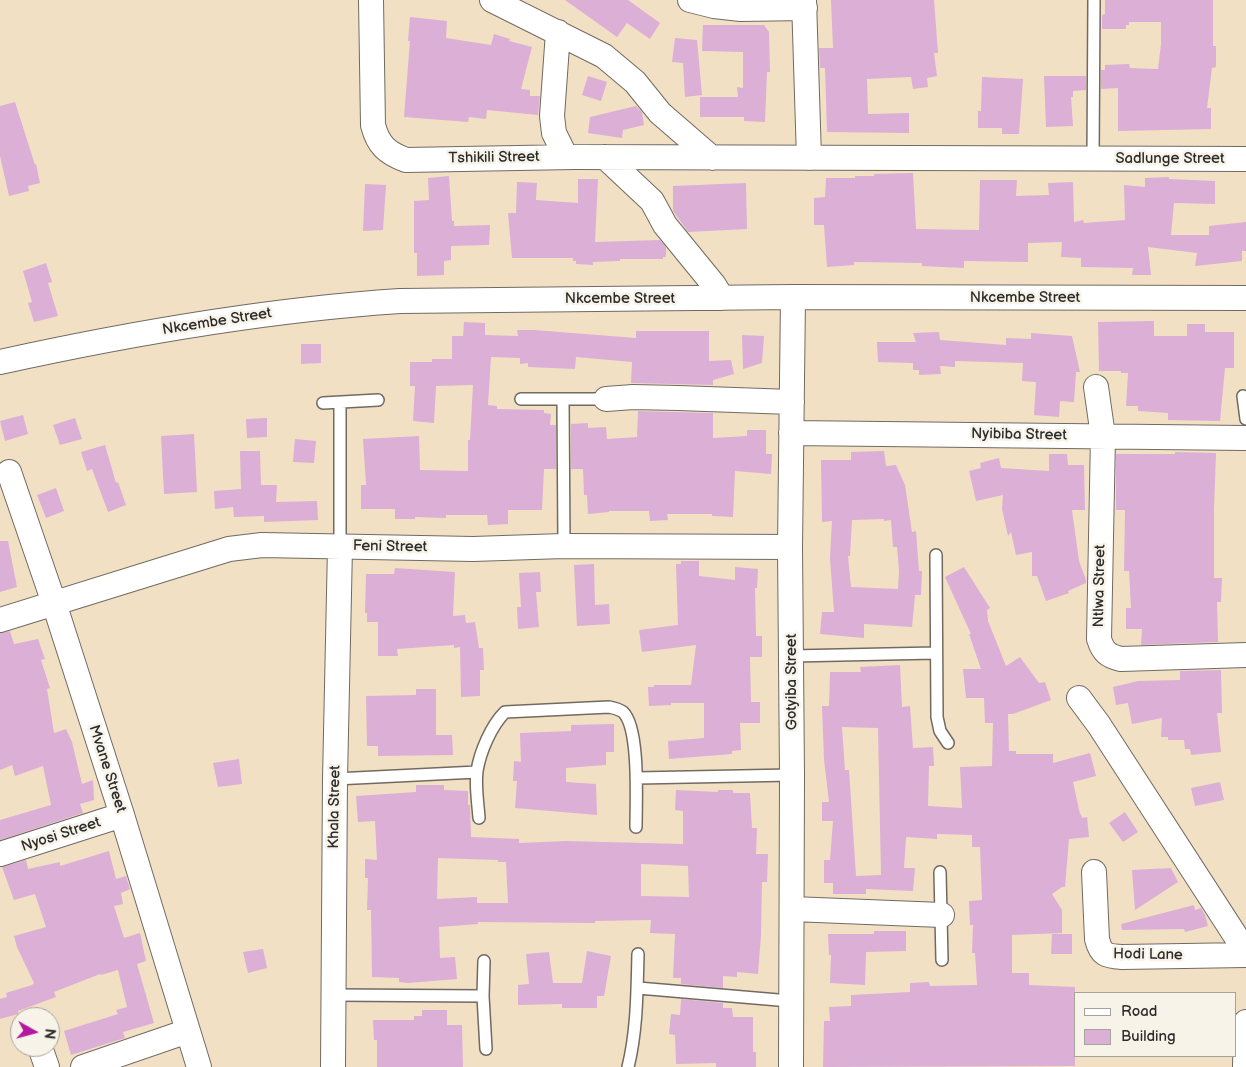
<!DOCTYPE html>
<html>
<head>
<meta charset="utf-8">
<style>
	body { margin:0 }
	#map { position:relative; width:1246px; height:1067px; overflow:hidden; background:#f2e0c5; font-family:"Balsamiq Sans",sans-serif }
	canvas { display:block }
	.legend { position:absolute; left:1074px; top:992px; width:162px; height:65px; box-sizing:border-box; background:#f7f3e8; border:1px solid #a5a39c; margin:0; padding:6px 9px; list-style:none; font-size:15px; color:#2b2b2b }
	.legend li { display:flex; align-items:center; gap:10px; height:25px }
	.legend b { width:25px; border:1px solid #a5a39c }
	.north { position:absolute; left:10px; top:1007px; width:50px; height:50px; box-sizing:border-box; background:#f7f3e8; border:1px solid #a5a39c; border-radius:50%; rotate:97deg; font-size:14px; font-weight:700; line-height:20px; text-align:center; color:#2b2b2b }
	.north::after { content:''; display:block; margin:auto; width:18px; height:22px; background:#b5179e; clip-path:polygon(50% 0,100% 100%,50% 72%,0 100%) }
</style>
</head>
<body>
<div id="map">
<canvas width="1246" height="1067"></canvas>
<ul class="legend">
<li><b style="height:6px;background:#fff"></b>Road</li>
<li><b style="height:14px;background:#dbafd6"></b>Building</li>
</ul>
<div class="north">N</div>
</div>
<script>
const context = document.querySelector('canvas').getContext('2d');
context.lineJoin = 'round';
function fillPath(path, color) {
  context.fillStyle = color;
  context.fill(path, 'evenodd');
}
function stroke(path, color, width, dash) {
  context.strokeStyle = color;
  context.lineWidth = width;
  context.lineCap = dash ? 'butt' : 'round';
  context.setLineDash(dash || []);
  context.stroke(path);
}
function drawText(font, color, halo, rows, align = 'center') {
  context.font = font + ' "Balsamiq Sans",sans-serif';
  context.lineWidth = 5;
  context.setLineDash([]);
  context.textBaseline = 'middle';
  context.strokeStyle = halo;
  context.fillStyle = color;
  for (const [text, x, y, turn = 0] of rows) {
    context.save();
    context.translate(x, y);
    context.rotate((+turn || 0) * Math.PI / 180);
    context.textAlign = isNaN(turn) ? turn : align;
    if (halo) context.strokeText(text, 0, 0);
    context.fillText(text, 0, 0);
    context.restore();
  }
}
fillPath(new Path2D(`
	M565 0H628L660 23 650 39 627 23 617 37Z
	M831 0H934L938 53H934L937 76 927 78 928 87 913 89 911 77 867 79 868 114 909 113V133L827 132 825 68H820L819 48H833Z
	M1105 0H1213V46H1216V67L1212 68 1207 108H1211V129L1118 131V88L1101 89V70H1105V65L1129 64 1130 68 1158 69 1161 44V22H1129V25H1126V29H1102V15L1105 14Z
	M410 17 447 21 446 38 491 45 494 34 510 39 509 41 532 47 521 89 530 90V96H540L538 115 487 110 486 119 469 117 468 122 404 117 410 41H408Z
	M703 25H764L769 32 770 72H767L765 122 744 121V117H700V97H738L737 87 743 88V52L702 51Z
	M675 38 697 40 702 95 685 97 683 63 672 62Z
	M588 76 607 82 601 101 582 95Z
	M1044 76H1086V90L1073 91V97H1071L1073 126 1046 127Z
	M982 77 1023 79 1019 134H1002V128H978V111H981Z
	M15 102 35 165 36 164 40 183 28 186 29 191 9 196 0 156V106Z
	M636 106 642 112 644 125 623 130 622 138 588 133 590 117Z
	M913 173 916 229 979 230 980 180H1017L1016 196 1049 195 1048 183 1073 182 1074 222 1083 220 1084 223 1125 220 1124 185 1145 187V178L1169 177V179L1215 181V204L1174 203 1171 235H1209V226L1246 222V251H1242V261L1195 266 1197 253 1148 247 1151 275H1132L1133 268 1081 267V258L1061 257 1062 242 1028 243V262L964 261V268L922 266V263L854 262V265L827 267 824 225H814V198L825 197 826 178H855V176H874V174Z
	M449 176 452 221H454V226L490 225 489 245 451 246V260L444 261V275L417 276V253H414V201L429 200 428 178Z
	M578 179H598L595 242 660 240 666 247V257H663V259H620V261L593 262V265L576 264V261H573V258H512L508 213H516L517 182 537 183 536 200 578 203Z
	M746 183 747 229 688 232 673 211V186Z
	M365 184 386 185 383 230 363 231Z
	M46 263 52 282 48 283 58 316 34 322 28 303 32 302 23 271Z
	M1154 321V336H1187V324H1205V332H1234V368H1225L1220 421 1168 420V413L1138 411V406H1126L1128 373H1121V371H1099L1098 322Z
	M464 322 485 323V335L518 336 517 330H534L636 338V331H709V361L731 360 734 374 713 380V385L631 383 632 362 576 357 575 369 528 367V363L520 364V358L491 357 488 405 497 406V409L544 410V413L551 414 550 425H556V469H544L542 510H508V524L488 525 487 515H446V518L415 517V519H395V509H361V485H366L363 439 419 436 420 470 468 471V440H470L473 385 436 386 434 423 413 421 415 386H410V362H432V359H452V336H463Z
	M939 332 940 340 1006 345V338L1031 339V333L1072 336 1080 372H1076L1074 402 1060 401 1059 417 1034 415 1036 382 1022 381 1023 363 955 361V367L940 366 941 374 919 375V370H913V363L878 362 877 342H916L913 333Z
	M742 335 764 336 762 363 743 369Z
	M301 344H321V363L301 364Z
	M638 411 713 413V438L747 436V430H766V454H772L771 474 735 471 733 517 712 516V514H667L668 520 650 521 649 511H609V512L588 514 587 495H584L583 469H571V424L588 423V428L606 427 607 439 637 437Z
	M23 415 28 434 5 441 0 421Z
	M75 418 82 439 60 445 53 425Z
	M267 418V437L247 438 246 419Z
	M194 434 197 492 164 494 161 436Z
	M295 439 316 441 314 463 293 462Z
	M105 445 116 483 118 482 126 505 108 512 92 469 87 471 81 452Z
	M240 451H260L261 485H277L276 502 317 501 318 520 264 522V516L234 517 233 507 215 509 214 491 241 489Z
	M884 451 886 466 896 465 905 485 912 532 916 531 919 571H922L921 595H915L912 627 864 624V638L820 634 822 612H834L830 558 832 521 822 522 821 460H851V452ZM884 519V521L891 520 893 547H897L899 571 898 589 851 587 848 556H850L852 520Z
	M1175 452 1216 453 1214 509V578H1222L1221 602H1217L1218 642 1141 645 1142 629H1126V608H1131L1129 571H1124L1125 510H1116V454H1175Z
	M1049 454H1067L1068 465H1084L1085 510H1072L1079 561 1086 580V583L1068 591 1069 593 1046 601 1037 576H1032V552L1016 555 1011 532 1008 536 1002 509 1003 495 976 501 969 471 981 468 980 463 999 458 1001 468 1049 471Z
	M56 488 64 511 46 518 37 495Z
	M0 541H8L17 587 0 592Z
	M681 561H699V576L735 580V567L758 569 757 588H755L756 636H762V657H750L751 702H760V723H740L741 750 732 751V754L669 759 668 741 704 738V703H671V705L649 706 648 687H654V685H691L696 645 642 652 639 630 678 625 676 564H681Z
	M594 564 595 605 609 604 610 624 577 626 574 565Z
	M964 567 990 608 987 610 988 621 1006 666 1020 657 1039 683 1045 682 1051 700 1013 714H1008L1009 751H1016V754H1053V763L1090 753 1096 776 1073 782 1080 814H1081L1082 818 1087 817 1089 837 1069 839 1065 887H1062L1052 894 1062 910V933L1012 935V973H1029V985L1075 987V1066L823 1067 824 1021H830L829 1007 851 1006V995L910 992V983L929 982 930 986 977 985 975 953H972L973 925H970L969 901 982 900 980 847H972V835L937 834V839L906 837 904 868H915L913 891 866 889V894H833V883H824V860H830L833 821H822V802H829L824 760 822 706H829L830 672H861L860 667 900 665 902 707 910 706 913 748 933 747 934 766H929L928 806 962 808 960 767 992 766 993 723H985L984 698H966L963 669H981L969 634H971L945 577ZM842 727 878 728 881 875 856 876 849 770H845Z
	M395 568 455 572 453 616 465 615 466 623 475 622 479 648H483L484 670H480V696L461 697 460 647 454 648V645L397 649 398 656H378V622H367V613H365L366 574H394Z
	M540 572 541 592H536L539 627 518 629 517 607H521L519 573Z
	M10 631 14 644 38 639 45 659 41 660 50 688 47 689 54 733 66 729 72 742 82 784 93 780 94 800 80 804 83 813 0 840V820L51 805 43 766 15 776 12 765 0 770V633Z
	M1221 670 1222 713H1217L1221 752 1191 755 1190 749H1185L1184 740H1168V737H1161L1162 718 1132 724 1128 703 1116 705 1113 687 1138 681 1180 680V671Z
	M416 689H436V735H452L453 755 378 756V746H367L366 696 416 695Z
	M614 724V752H606V765L566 768V782L596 784 597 815 515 808 517 781H513L514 761 521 762 520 733 571 731V725Z
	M239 759 242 784 218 787 213 763Z
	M1220 782 1224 800 1195 806 1191 788Z
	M416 785H444V790L468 791V805H470L471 837 519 839V843L566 841 683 844V811L675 810 676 790 718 792V790H733V793H750L752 828H757L756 854H768L767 882H762L761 935 758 974 737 972V977L723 976V988L681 984V978H673L675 934 650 933 651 920 595 921V923L478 922V924L439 927 440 958 455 957 457 979 408 983 399 982V978L372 977 371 910H367L368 878H365V859L377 860 375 821 358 822 356 796 416 792ZM438 858 498 860V862H506L508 903H477V897L437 899ZM641 864 688 866 689 897 641 896Z
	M1125 812 1138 832 1123 842 1109 823Z
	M109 851 116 879 126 876 130 889 121 893 123 904 114 906 124 938 140 933 146 961 137 964 154 1023 123 1032 125 1038 71 1055 64 1031 118 1014 116 1010 127 1007 118 970 101 975 100 974 54 992 56 997 18 1011V1014L0 1019V999L7 997 6 993 32 985 34 983 17 947 14 936 46 927 35 894 14 900 2 867 26 860 28 869 60 862V866Z
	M1171 868 1178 882 1135 910 1132 870Z
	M1194 905 1195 910 1201 908 1205 915 1208 926 1185 932 1184 929 1122 930 1121 924Z
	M874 931H906V951L866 952 865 985 830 983 831 955H829L828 934H874Z
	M1052 934H1072V954H1051Z
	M263 949 267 968 248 973 243 952Z
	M587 951 611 956 604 996H597V1008H562V1004L518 1005V985L529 984 526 954 549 952 553 983H582Z
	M681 999 723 1003V1008H732L733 1017H753V1052H756V1067H716V1063L676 1064 675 1035 669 1034 671 1014 680 1015Z
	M422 1010H447V1025H462L463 1067H377V1040H374L373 1020H414V1016H422Z`), '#dbafd6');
const lane = new Path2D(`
	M1093 158 1094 0
	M1243 396 1246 419
	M521 399H606
	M563 399 564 546
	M323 403 378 400
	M340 403V547
	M936 555 937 717 940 731 948 743
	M792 656 935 653
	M637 778 792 775
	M335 779 477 772
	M479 818C478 803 475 786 477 771 480 752 491 726 505 712L609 707C614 708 619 709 623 712 640 728 636 803 636 827
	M940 872 942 960
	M484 961 483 996 486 1049
	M638 988 790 1001
	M333 995 483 996
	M628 1067C637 1031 637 992 638 954`);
const street = new Path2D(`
	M371 0 373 125C378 145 387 153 406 160L574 157 1246 159
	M492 0 604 56 635 82 660 113 712 158
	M690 0 714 6 741 9 805 8
	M804 0 809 158
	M558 32 552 116 554 133 566 157
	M605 157 652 201 665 225 714 285 722 298
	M0 362C132 333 265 310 400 301L793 297 1246 298
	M1096 387 1103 436 1099 639C1103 652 1108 656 1121 659L1246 655
	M606 399 633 397 678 398 792 402
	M791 433 1246 438
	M9 472 54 603 122 815 199 1067
	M0 620 229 549 262 545 473 549 564 546 790 547
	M1079 698 1099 725 1246 952
	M0 854 122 815
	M1094 872 1097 939C1101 955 1106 956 1122 957L1246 955
	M792 909 942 915
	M40 1047 47 1067
	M83 1067 188 1031
	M333 1067 335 779 340 547
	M791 1067 792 775 790 547 793 297
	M1245 1067 1246 1022`);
stroke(lane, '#716a61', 14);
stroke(street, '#716a61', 26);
stroke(lane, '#fff', 11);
stroke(street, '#fff', 24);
drawText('15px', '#2b2b2b', '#f7f3e8', [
	["Tshikili Street",494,158,-1],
	["Sadlunge Street",1170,159],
	["Nkcembe Street",1025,298],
	["Nkcembe Street",620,299],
	["Nkcembe Street",217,322,-9],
	["Nyibiba Street",1019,435,1],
	["Feni Street",390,547,1],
	["Ntlwa Street",1100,586,-89],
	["Gotyiba Street",792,682,-90],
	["Mvane Street",107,769,72],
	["Khala Street",335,807,-89],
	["Nyosi Street",61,835,-18],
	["Hodi Lane",1148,955,1]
]);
</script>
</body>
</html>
